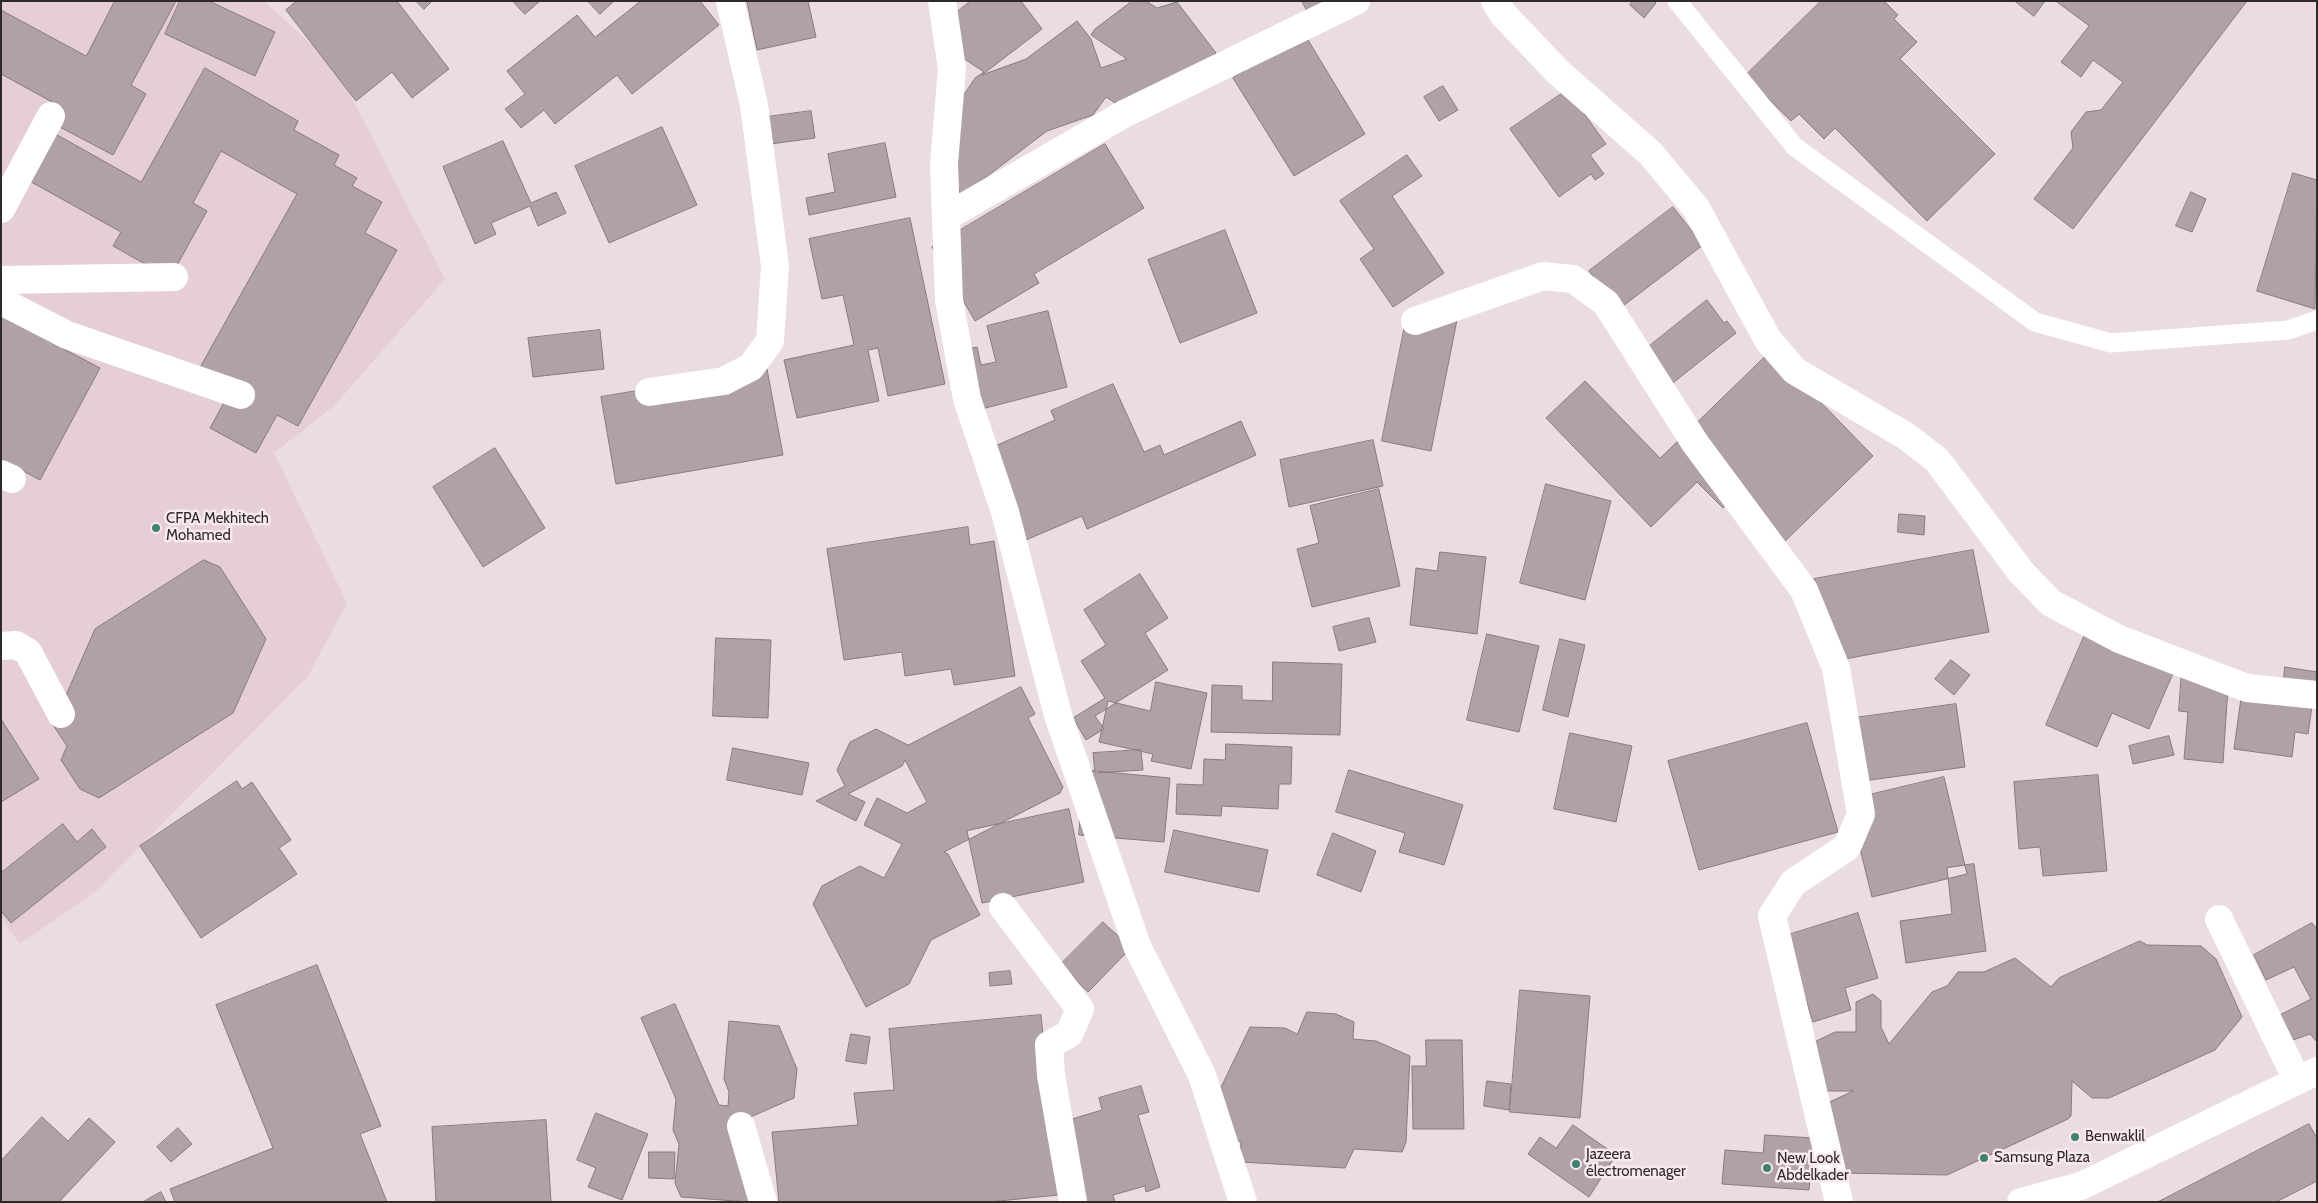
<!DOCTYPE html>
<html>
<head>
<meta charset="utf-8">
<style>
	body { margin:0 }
	#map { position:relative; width:2318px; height:1203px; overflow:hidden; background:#ebdce1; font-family:Cabin,sans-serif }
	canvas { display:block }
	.frame { position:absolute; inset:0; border:2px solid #2f292b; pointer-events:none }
</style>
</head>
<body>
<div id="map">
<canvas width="2318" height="1203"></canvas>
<div class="frame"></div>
</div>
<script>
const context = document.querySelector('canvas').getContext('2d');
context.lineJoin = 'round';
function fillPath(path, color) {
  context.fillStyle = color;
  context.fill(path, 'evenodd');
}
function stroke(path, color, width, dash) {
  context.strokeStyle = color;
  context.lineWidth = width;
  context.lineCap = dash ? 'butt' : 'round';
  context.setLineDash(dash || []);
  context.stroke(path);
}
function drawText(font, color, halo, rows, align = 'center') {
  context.font = font + ' Cabin,sans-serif';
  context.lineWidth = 5;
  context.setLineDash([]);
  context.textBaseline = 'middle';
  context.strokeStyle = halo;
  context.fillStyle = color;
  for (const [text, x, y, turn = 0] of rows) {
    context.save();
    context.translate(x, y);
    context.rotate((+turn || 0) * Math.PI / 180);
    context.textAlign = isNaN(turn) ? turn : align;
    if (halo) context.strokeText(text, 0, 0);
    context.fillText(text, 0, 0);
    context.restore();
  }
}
fillPath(new Path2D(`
	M1 1H264L336 67 445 279 334 406 274 453 347 603 308 676 95 892 20 944 1 918Z`), '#e5ced6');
const building = new Path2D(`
	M115 1H176L131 85 146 94 113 155 54 124 63 108 1 74V10L86 56Z
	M180 1H209L275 32 255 76 165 34Z
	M297 1H397L449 69 412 98 392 72 356 101 286 10Z
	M416 1H432L424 9Z
	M513 1H540L525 14Z
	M588 1H614L600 14Z
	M641 1H700L719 25 632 94 617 75 555 124 544 110 521 128 505 109 525 94 507 71 577 15 595 37Z
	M808 1 816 37 757 50 747 2Z
	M971 1H1021L1042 29 982 75 1026 59 1077 21 1091 39 1101 68 1127 59 1091 35 1095 29 1132 1H1146L1157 8 1177 2 1216 53 1167 91 1120 106 1106 97 1093 115 1047 131 961 196 939 133 975 78 984 72 948 48 940 25Z
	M1302 1H1342L1310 16Z
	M1633 1H1654L1656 3 1644 18 1630 5Z
	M1821 1H1884L1898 15 1894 19 1917 42 1900 59 1995 154 1927 221 1835 128 1824 139 1799 114 1791 121 1745 76Z
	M2015 1H2045L2034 16Z
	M2056 1H2247L2073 229 2034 199 2073 148 2071 132 2086 112 2101 110 2123 82 2093 60 2081 77 2061 62 2089 26Z
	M1305 35 1365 134 1294 176 1233 78Z
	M205 68 298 121 294 130 339 155 334 165 357 178 352 186 382 202 365 233 397 250 298 426 277 415 256 453 210 428 231 390 198 371 297 194 221 151 193 203 207 211 170 278 113 246 121 232 26 179 52 132 141 182Z
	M1443 86 1458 110 1439 121 1424 97Z
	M1567 90 1606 144 1590 155 1604 174 1595 180 1591 174 1559 197 1510 129Z
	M811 111 815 138 756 146 752 119Z
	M662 127 697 205 609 243 575 166Z
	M503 141 531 203 556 192 566 213 538 226 530 206 491 223 496 234 475 244 443 167Z
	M885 143 896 197 809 215 806 198 835 192 828 154Z
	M1105 144 1144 208 1034 274 1039 283 975 321 932 247Z
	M1407 155 1422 176 1392 196 1444 273 1393 307 1360 259 1374 249 1340 201Z
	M2293 173 2317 180 2315 309 2257 291Z
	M2191 192 2206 199 2192 232 2176 226Z
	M1673 207 1703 245 1619 309 1589 271Z
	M910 218 945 384 888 396 878 348 868 350 879 401 797 418 784 360 854 345 843 295 822 299 809 239Z
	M1225 230 1257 313 1180 343 1148 260Z
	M1707 300 1724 323 1727 321 1736 333 1669 386 1642 352Z
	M1408 310 1457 320 1431 451 1382 441Z
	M1048 311 1067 387 974 411 959 351 977 347 981 365 996 362 987 326Z
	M1 316 100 368 40 480 1 459Z
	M600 330 604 369 533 377 528 338Z
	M1771 351 1873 456 1782 544 1735 496 1723 508 1697 482 1651 527 1546 418 1585 381 1660 458Z
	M767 369 783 455 616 484 601 397Z
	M1113 384 1144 452 1160 445 1164 455 1241 421 1256 455 1087 529 1082 516 1012 546 972 456 1055 420 1051 411Z
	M1373 440 1383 486 1289 507 1280 460Z
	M495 448 545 528 483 567 433 487Z
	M1546 484 1611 501 1585 600 1520 583Z
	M1379 489 1400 586 1312 607 1297 549 1319 543 1310 506Z
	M1899 514 1925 516 1924 535 1898 532Z
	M968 527 970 545 994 541 1015 676 954 685 951 669 905 676 902 652 844 660 827 549Z
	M1973 550 1989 632 1829 662 1814 579Z
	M1440 552 1486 557 1477 634 1410 625 1416 568 1437 571Z
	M204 560 220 567 266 639 233 713 99 798 80 789 61 760 67 746 53 725 95 629Z
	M1140 574 1168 618 1145 633 1168 670 1095 716 1104 729 1086 740 1073 718 1105 698 1081 661 1106 645 1084 610Z
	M1369 618 1376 642 1339 651 1333 627Z
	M2092 618 2181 655 2149 729 2112 713 2097 747 2046 725Z
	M1487 634 1539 646 1519 732 1467 720Z
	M716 638 771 640 768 718 713 716Z
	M1560 639 1585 645 1568 717 1543 710Z
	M1951 660 1970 675 1954 695 1935 679Z
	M1273 662 1342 664 1340 735 1211 732 1212 685 1242 686V700L1272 701Z
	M2285 667 2317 672 2308 734 2295 732 2292 757 2234 749 2244 676 2283 682Z
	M2182 669 2229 672 2223 763 2184 759 2188 712 2179 711Z
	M1156 682 1207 693 1191 769 1151 761 1153 754 1099 742 1108 701 1150 711Z
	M1021 687 1035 714 1028 718 1063 787 1060 793 944 852 948 854 980 915 931 940 909 984 866 1007 813 904 822 886 860 866 884 878 902 844 864 825 877 798 907 813 927 802 905 760 902 766 848 794 865 802 856 821 816 801 845 786 837 770 850 742 876 729 908 745Z
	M1956 704 1965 767 1856 782 1847 719Z
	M1 719 39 779 1 802Z
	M1807 723 1838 832 1699 870 1668 761Z
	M1570 733 1632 746 1616 822 1554 809Z
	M2169 736 2174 755 2133 764 2129 746Z
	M1226 744 1292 747 1291 784H1279L1278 809 1222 806 1221 816 1176 814 1177 784 1203 785 1204 759 1225 760Z
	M733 748 809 763 802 795 727 780Z
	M1141 750 1143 770 1095 773 1093 753Z
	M1085 770 1170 778 1164 842 1079 835Z
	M1349 770 1463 805 1444 865 1399 852 1405 833 1336 812Z
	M2098 775 2107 871 2043 876 2040 847 2019 849 2014 782Z
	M1944 777 1967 874 1872 897 1848 800Z
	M237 781 242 789 252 782 291 840 279 848 297 874 201 938 140 846Z
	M1069 809 1084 882 982 903 967 831Z
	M63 824 77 842 92 829 106 847 11 923 1 911V873Z
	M1174 830 1268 850 1259 892 1165 872Z
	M1333 833 1376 851 1361 892 1317 875Z
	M1974 864 1986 951 1906 963 1900 921 1952 914 1947 868Z
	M1858 913 1878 978 1845 988 1851 1010 1813 1022 1785 936Z
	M1103 922 1131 948 1088 992 1060 965Z
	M2312 923 2317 929V1042L2310 1034 2293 1040 2278 1016 2311 999 2294 967 2266 980 2254 955Z
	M2140 941 2147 945 2201 946 2216 959 2242 1017 2215 1050 2109 1098H2092L2072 1081 2071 1116 2068 1119 1947 1175 1845 1173 1815 1109 1853 1091H1827L1806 1046 1835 1032H1856V1002L1873 994 1881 1001V1027L1889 1044 1932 992 1947 986 1958 972H1984L2015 958 2051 987 2059 978Z
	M317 965 381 1126 360 1134 387 1202H175L170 1189 273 1148 216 1005Z
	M1010 971 1012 984 990 986 989 973Z
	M1520 990 1590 996 1580 1118 1510 1112Z
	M675 1004 719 1105 728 1106 729 1092 724 1079 729 1021 779 1026 797 1069 794 1098 732 1125 749 1202 681 1197 675 1183 679 1144 673 1130 676 1099 641 1018Z
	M1307 1012 1336 1014 1354 1022 1353 1039 1376 1041 1410 1056 1406 1142 1402 1152 1354 1149 1345 1168 1240 1162 1241 1142 1226 1135 1213 1104 1250 1027 1285 1028 1297 1034Z
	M1041 1015 1058 1195 989 1202H779L772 1132 858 1125 854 1093 894 1090 889 1029Z
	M851 1034 870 1037 866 1064 846 1061Z
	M1426 1040H1462L1464 1129H1413L1412 1066H1426Z
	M1487 1081 1511 1084 1509 1110 1484 1106Z
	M1141 1086 1149 1112 1138 1115 1160 1187 1146 1192 1145 1186 1113 1195 1115 1202H1086L1062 1122 1102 1110 1099 1098Z
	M596 1113 648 1134 622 1200 588 1187 596 1168 577 1160Z
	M42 1117 68 1141 89 1118 115 1142 59 1202H1V1161Z
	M546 1120 551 1202H436L432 1127Z
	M2309 1124 2317 1138V1181L2276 1202H2158Z
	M1573 1125 1616 1155 1589 1197 1528 1154 1540 1137 1556 1148Z
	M178 1128 192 1144 171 1162 157 1147Z
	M1765 1135 1813 1138 1809 1190 1722 1184 1725 1150 1763 1153Z
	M649 1152H675L674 1179 649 1178Z
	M161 1192 166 1202H143Z`);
fillPath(building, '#afa1a6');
stroke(building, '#887b7f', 1);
stroke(new Path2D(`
	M1677 1 1795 147 2035 322 2111 343 2288 330 2317 320`), '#fff', 19);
stroke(new Path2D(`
	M942 1 952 69 944 163 949 300 967 399 1005 512 1058 715 1137 946 1202 1075 1243 1202
	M1495 1 1503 14 1558 72 1650 153 1696 208 1768 340 1795 371 1906 436 1937 460 2021 572 2051 603 2119 639 2247 688 2317 695
	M1 209 51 116
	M946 217 1124 114 1356 1
	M1 280 174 277
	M1 301 67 335 241 395
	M1415 321 1543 276 1573 279 1606 303 1695 443 1804 590 1836 668 1861 814 1847 847 1793 883 1772 916 1839 1202
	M649 392 724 381 751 367 770 341 775 266 754 105 730 1
	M1 474 12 479
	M1 646 16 645 28 652 61 714
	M1003 907 1080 1009 1069 1034 1049 1045 1051 1075 1073 1202
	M2219 919 2297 1080
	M741 1126 763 1202`), '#fff', 28);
stroke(new Path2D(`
	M2021 1202 2081 1186 2317 1071`), '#fff', 28);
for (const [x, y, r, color] of [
	[156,528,5,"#3f8070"],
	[2075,1137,5,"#3f8070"],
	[1984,1158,5,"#3f8070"],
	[1576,1164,5,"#3f8070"],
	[1767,1168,5,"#3f8070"]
]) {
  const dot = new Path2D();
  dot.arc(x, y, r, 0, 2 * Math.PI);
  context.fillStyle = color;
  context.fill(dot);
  stroke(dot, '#f8e9ee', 2);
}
drawText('15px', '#2f292b', '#f8e9ee', [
	["CFPA Mekhitech",166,519],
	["Mohamed",166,536],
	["Benwaklil",2085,1137],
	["Jazeera",1586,1155],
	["électromenager",1586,1172],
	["Samsung Plaza",1994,1158],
	["New Look",1777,1159],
	["Abdelkader",1777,1176]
], 'left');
</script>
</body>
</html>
